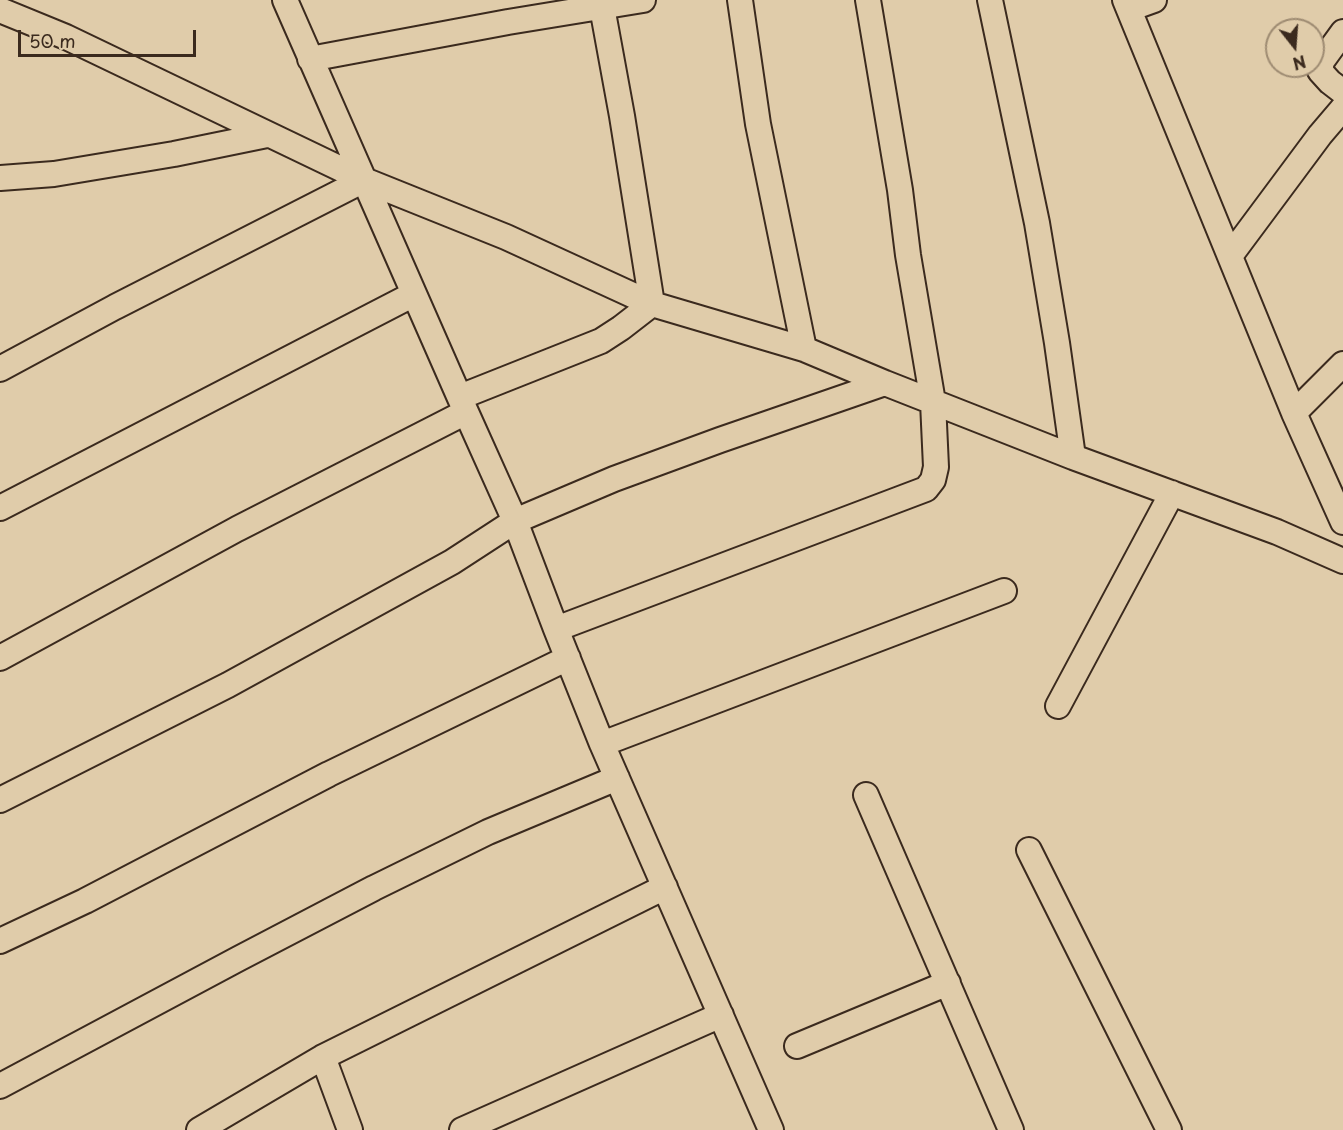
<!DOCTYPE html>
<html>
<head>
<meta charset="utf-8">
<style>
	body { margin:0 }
	#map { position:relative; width:1343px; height:1130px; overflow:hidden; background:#e0ccaa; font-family:"Playpen Sans",sans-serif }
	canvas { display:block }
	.north { position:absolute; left:1265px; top:18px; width:60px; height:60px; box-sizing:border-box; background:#e0ccaa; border:2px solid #9e8b72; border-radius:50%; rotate:163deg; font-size:16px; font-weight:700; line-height:24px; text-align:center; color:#3b2a1e }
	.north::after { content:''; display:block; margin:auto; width:21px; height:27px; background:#3b2a1e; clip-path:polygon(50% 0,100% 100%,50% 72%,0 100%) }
	.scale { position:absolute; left:18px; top:30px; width:178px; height:27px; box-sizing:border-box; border:3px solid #3b2a1e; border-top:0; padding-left:8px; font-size:18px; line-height:21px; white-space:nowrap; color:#3b2a1e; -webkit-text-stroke:4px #e0ccaa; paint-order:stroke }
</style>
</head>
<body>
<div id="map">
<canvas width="1343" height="1130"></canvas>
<div class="north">N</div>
<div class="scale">50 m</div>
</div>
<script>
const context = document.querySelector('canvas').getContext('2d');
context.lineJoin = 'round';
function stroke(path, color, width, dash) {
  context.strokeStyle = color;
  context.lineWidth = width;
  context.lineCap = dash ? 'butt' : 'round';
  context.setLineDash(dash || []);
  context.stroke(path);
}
const street = new Path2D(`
	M285 0 466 412 515 521 556 629 602 744 771 1130
	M740 0 758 124 804 349
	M990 0 1037 223 1057 343 1073 457
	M1125 0 1294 413 1343 522
	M1129 9 1154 0
	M0 10 66 37 364 180 506 237 652 304 804 349 885 383 1073 457 1277 532 1343 561
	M1343 32 1322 61 1320 71 1330 82 1343 92
	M310 59 508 22 643 0
	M0 178 54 174 174 154 267 135
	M1230 256 1320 135 1343 108
	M0 369 115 307 364 180
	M460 397 601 341 621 328 652 304 622 116 602 7
	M1294 413 1343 364
	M0 508 414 294
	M556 629 926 489 933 480 936 467 933 402 908 255 900 190 868 0
	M0 658 237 529 466 412
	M1058 706 1172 493
	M602 744 1004 591
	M866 795 1011 1130
	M0 800 228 685 452 562 515 521 614 479 720 440 885 383
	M1029 850 1169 1130
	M0 941 85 901 329 774 568 658
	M797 1046 948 983
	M323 1057 350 1130
	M0 1086 238 959 374 888 488 832 617 778
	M199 1130 323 1057 665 887
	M462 1130 721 1015`);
stroke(street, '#3b2a1e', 28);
stroke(street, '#e0ccaa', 24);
</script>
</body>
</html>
